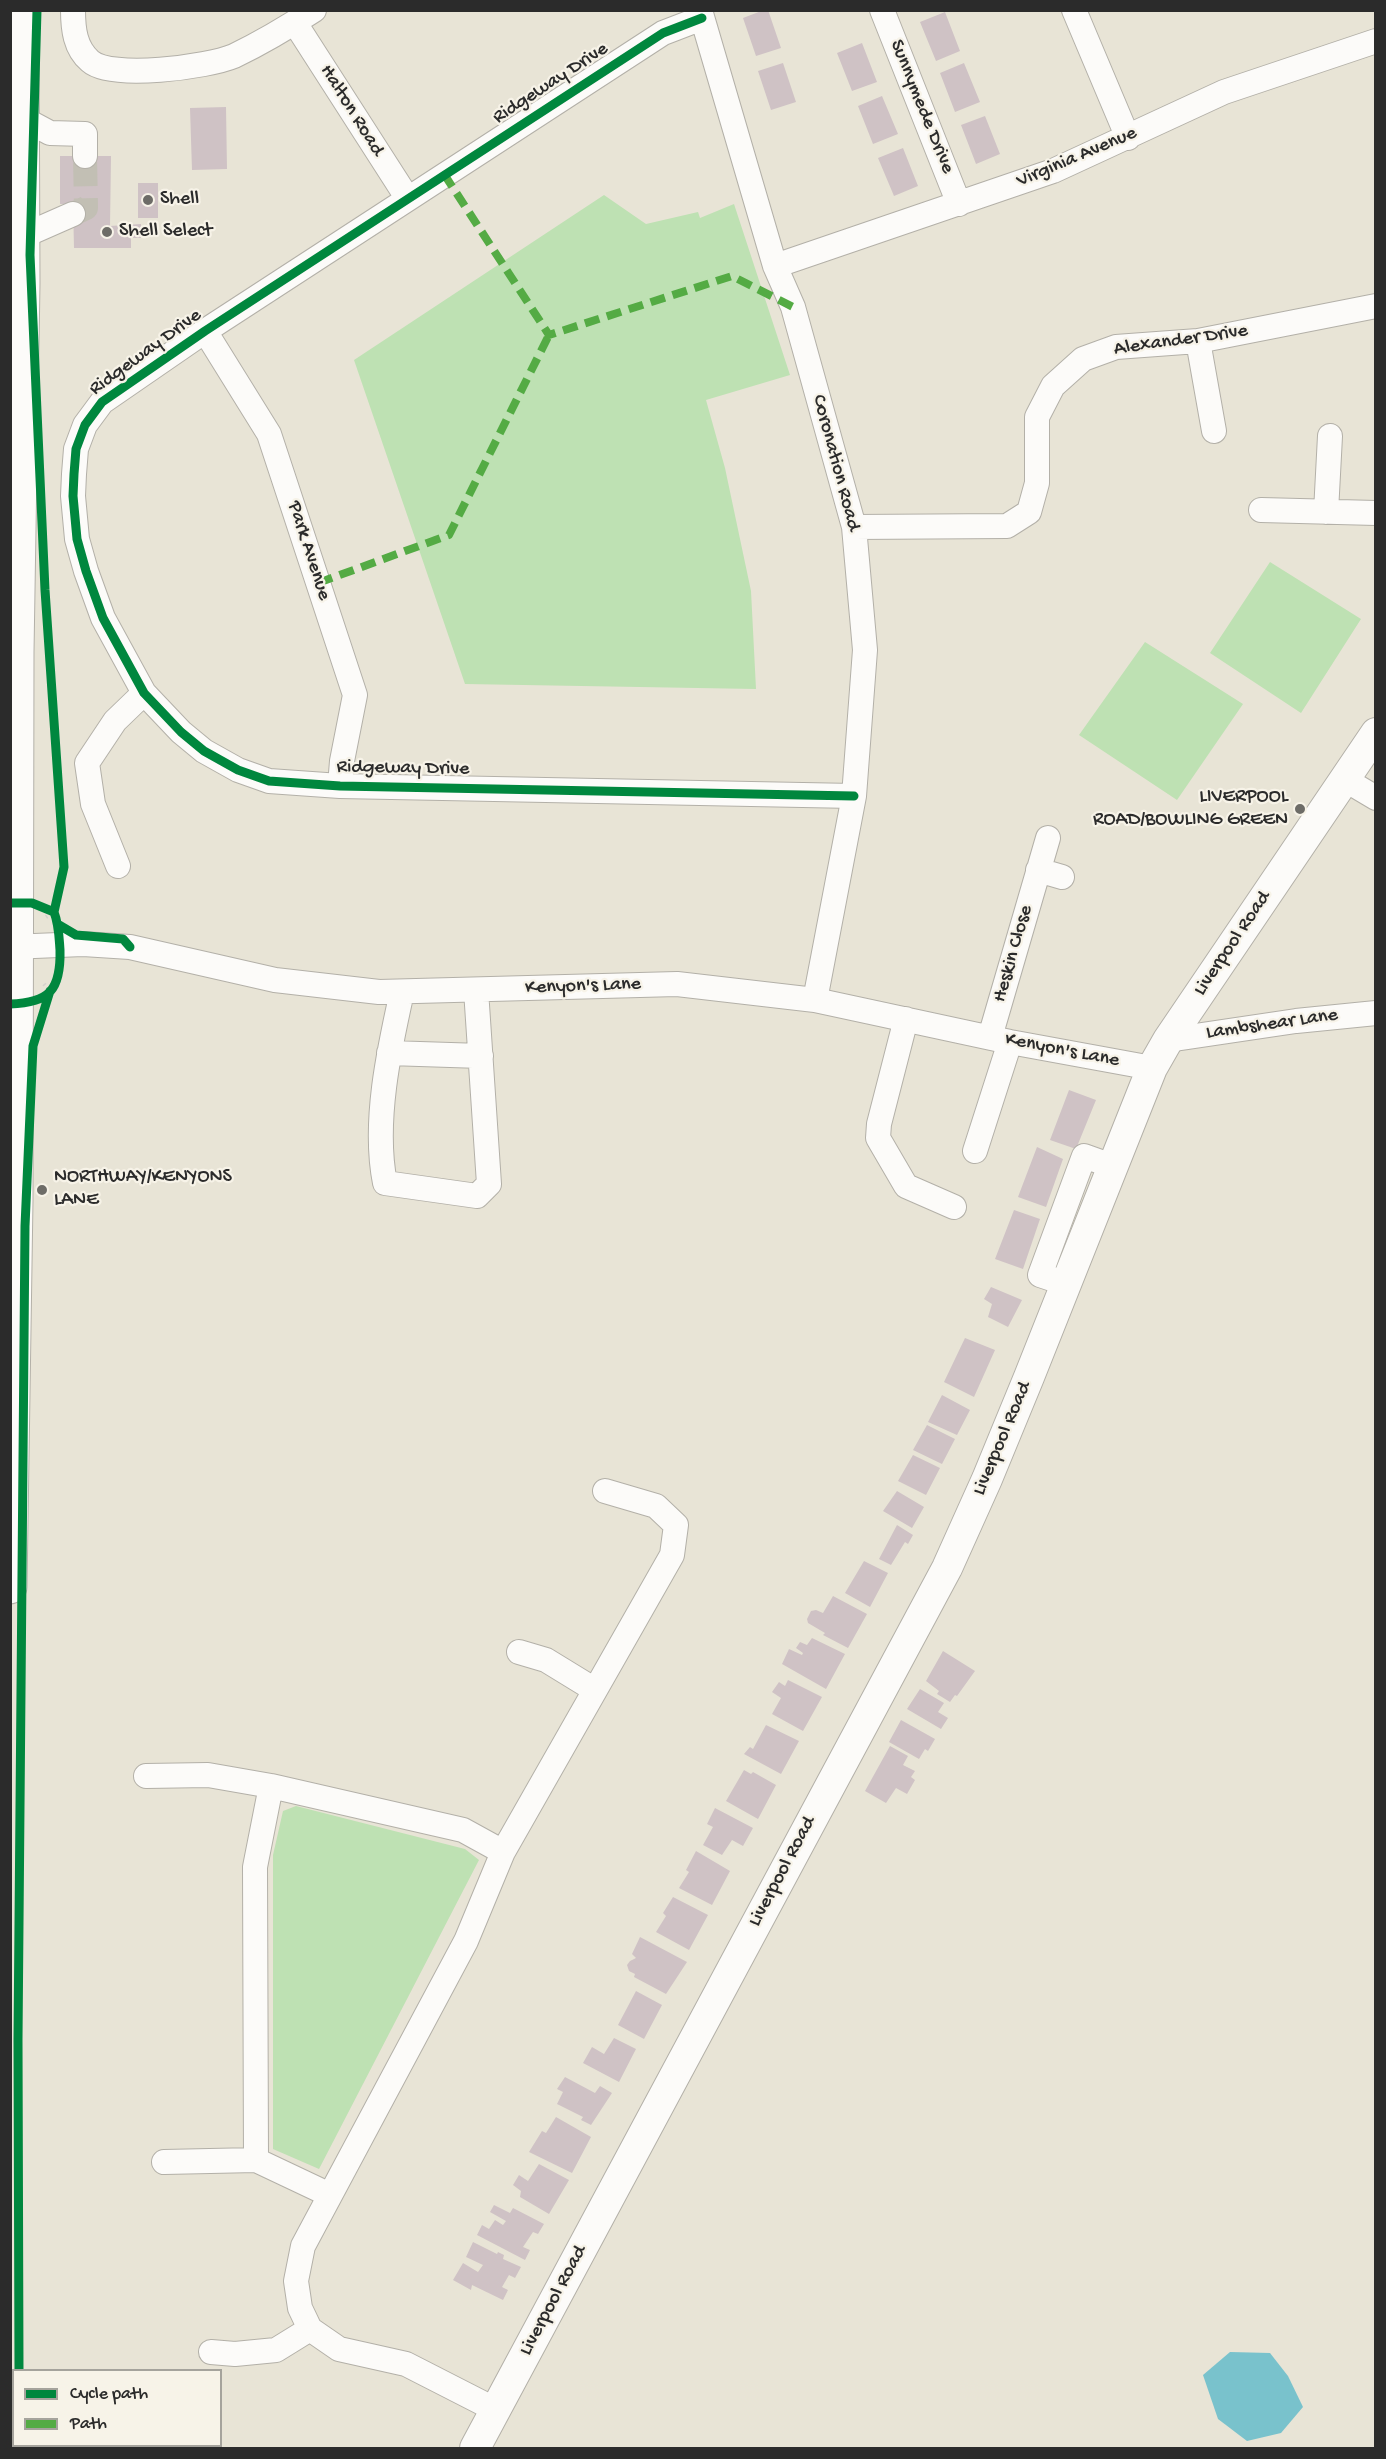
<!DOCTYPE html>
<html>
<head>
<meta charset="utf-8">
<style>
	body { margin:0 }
	#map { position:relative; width:1386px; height:2459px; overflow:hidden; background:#e8e4d6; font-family:"Gochi Hand",sans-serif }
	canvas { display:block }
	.frame { position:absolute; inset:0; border:12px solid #2b2b2b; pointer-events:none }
	.legend { position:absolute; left:12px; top:2369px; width:210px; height:78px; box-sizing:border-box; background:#f7f3e8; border:2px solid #a5a39c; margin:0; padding:8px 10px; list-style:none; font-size:18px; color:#2b2b2b }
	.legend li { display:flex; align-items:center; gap:12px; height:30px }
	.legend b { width:30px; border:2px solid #a5a39c }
</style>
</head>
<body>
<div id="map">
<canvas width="1386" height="2459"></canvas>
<div class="frame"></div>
<ul class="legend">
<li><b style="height:8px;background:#00873e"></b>Cycle path</li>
<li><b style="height:8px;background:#54ab44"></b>Path</li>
</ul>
</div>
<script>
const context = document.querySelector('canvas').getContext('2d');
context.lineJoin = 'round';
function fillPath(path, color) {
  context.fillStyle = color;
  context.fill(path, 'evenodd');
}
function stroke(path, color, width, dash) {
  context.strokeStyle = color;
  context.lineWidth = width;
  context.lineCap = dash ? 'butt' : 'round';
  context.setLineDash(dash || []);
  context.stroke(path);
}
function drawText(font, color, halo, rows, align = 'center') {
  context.font = font + ' "Gochi Hand",sans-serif';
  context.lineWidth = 4.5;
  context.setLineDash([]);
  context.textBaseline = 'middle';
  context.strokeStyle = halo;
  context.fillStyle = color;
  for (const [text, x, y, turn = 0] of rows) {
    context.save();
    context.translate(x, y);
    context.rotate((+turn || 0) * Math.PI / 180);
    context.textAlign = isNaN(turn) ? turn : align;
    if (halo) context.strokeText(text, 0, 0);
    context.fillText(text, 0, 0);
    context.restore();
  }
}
fillPath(new Path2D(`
	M604 195 646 224 698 212 700 218 734 204 790 375 706 400 725 468 751 591 756 689 465 684 354 360Z
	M1270 562 1361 619 1301 713 1210 653Z
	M1145 642 1243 704 1177 800 1079 735Z
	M296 1806 465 1849 479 1860 319 2169 273 2149V1855L283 1811Z`), '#bee1b3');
fillPath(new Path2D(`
	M1230 2352 1270 2353 1288 2376 1303 2407 1281 2433 1247 2441 1218 2419 1203 2375Z`), '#79c2cc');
fillPath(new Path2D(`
	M764 10H768L781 48 756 56 743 18Z
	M945 12 960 51 936 61 920 22Z
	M862 43 877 82 852 91 837 53Z
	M783 63 796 102 771 110 758 71Z
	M964 63 980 102 955 112 940 73Z
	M882 96 898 134 873 144 858 106Z
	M226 107 227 169 192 170 190 108Z
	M985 116 1000 154 976 164 961 125Z
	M903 148 918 186 894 196 878 158Z
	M60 156H111L110 226 141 224V238H131V248H74L73 204H60Z
	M138 183H158V218H138Z
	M1069 1090 1096 1100 1076 1149 1050 1140Z
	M1037 1147 1063 1159 1046 1207 1018 1197Z
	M1014 1210 1040 1219 1023 1269 995 1259Z
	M991 1287 1022 1300 1008 1327 988 1317 992 1304 984 1299Z
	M965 1338 995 1350 974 1397 944 1382Z
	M942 1395 970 1410 957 1435 928 1422Z
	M927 1425 955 1439 942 1464 913 1450Z
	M913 1455 940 1468 926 1495 898 1481Z
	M897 1491 924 1507 912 1528 883 1511Z
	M897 1525 913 1535 908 1544 905 1542 891 1565 879 1559Z
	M864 1561 888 1573 870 1607 845 1593Z
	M833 1596 867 1614 848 1648 823 1635 825 1633 808 1623 807 1619 811 1611 816 1610 823 1613Z
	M812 1638 845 1654 826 1689 782 1664 789 1649 802 1655 803 1653 796 1648 800 1642 807 1645Z
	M943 1651 975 1671 957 1696 955 1695 950 1702 937 1694 939 1691 926 1681Z
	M788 1680 822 1697 803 1731 772 1714 781 1698 772 1692 779 1682 785 1686Z
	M920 1689 944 1703 938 1712 948 1718 941 1729 907 1709Z
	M901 1720 935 1739 928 1751 925 1749 919 1759 889 1742Z
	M766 1725 799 1741 781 1774 744 1754 750 1747 753 1749Z
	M890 1746 908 1756 903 1765 915 1771 911 1777 915 1780 907 1794 896 1788 886 1803 865 1791Z
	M744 1770 751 1774 753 1772 776 1785 758 1819 726 1801Z
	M715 1808 753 1828 743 1846 732 1840 722 1855 703 1845 713 1827 707 1824Z
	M696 1851 730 1871 712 1905 679 1888 689 1872 686 1870Z
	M673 1897 708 1915 689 1950 656 1932 666 1916 663 1913Z
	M640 1937 687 1962 666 1994 634 1977 635 1974 629 1971 627 1965 630 1961 636 1958 632 1954Z
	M636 1991 662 2005 644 2039 618 2025Z
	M614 2038 636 2049 619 2082 583 2063 592 2047 604 2054Z
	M565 2077 595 2093 600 2086 612 2093 591 2125 581 2120 583 2117 557 2104 563 2092 557 2089Z
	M556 2117 591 2137 572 2173 529 2152 542 2131 546 2133Z
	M539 2164 569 2180 549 2214 520 2197 521 2191 513 2185 519 2175 528 2181Z
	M494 2205 510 2213 513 2208 544 2224 538 2234 533 2232 523 2247 530 2250 525 2260 477 2235 482 2225 489 2229 495 2220 503 2225 506 2221 490 2212Z
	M473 2242 497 2254 498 2252 504 2255 503 2259 521 2267 515 2278 509 2275 502 2287 508 2290 503 2300 472 2285 471 2290 453 2280 463 2263 478 2272 483 2265 466 2257Z`), '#cfc2c5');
stroke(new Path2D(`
	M73 214 86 208 85 156`), '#c2bfb4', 24, [24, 12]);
const minor = new Path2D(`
	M73 10C73 29 75 48 90 61 111 80 208 67 234 56 261 43 288 27 314 10
	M700 10 775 266 793 307 854 527 865 650 854 796 815 1000
	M882 10 959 204
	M1074 10 1128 138
	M702 18 663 33 205 331 102 402 85 425 76 449 74 474 73 496 77 539 86 571 103 618 144 693 181 732 204 751 238 770 269 781 340 786 854 796
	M295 23 408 199
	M22 118 50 133 85 134V156
	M23 236 73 214
	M775 266 1053 171 1224 92 1376 41
	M205 331 269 434 355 695 342 761 340 786
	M1198 341 1214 431
	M1261 510 1376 513
	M1326 512 1330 436
	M854 527 1007 526 1029 512 1037 483V417L1053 386 1083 359 1116 347 1198 341 1376 306
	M1344 779 1376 798
	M118 866 93 804 87 763 115 721 144 693
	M1038 870 1062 877
	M10 947 83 944 130 947 275 980 379 992 677 984 815 1000 1010 1042 1152 1068
	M402 992C389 1050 373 1123 385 1183L477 1196 489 1184 476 990
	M906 1019 879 1124 878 1138 906 1186 954 1207
	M990 1037 1048 838
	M1168 1040 1296 1021 1376 1013
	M389 1053 481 1056
	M975 1151 1010 1042
	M1067 1284 1040 1275 1084 1156 1112 1166
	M519 1652 546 1660 595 1690
	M146 1776 208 1775 271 1786 463 1830 503 1852
	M256 2160 255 1867 271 1786
	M164 2162 256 2160 330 2195
	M211 2352 235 2354 276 2350 310 2329
	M496 2410 406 2364 339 2349 310 2329 300 2308 296 2281 303 2246 466 1941 503 1852 672 1555 676 1525 656 1506 605 1491`);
const major = new Path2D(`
	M475 2448 947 1568 987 1479 1029 1377 1152 1068 1168 1040 1376 733`);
const highway = new Path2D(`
	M10 1587 16 1200 17 652 23 283 22 10`);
stroke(minor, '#b3b0a8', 26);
stroke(major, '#b3b0a8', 32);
stroke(highway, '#b3b0a8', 35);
stroke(new Path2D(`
	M46 917 54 912
	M44 984 50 991`), '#d4d2ce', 4, [1.5, 4.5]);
stroke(minor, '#fcfbf9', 24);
stroke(major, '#fcfbf9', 30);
stroke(highway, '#fcfbf9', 33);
stroke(new Path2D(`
	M444 174 549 335 732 276 793 307
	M318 583 449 535 549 335`), '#54ab44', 8, [15, 8]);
stroke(new Path2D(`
	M37 10 30 255 45 590 64 867 54 912
	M702 18 663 33 205 331 102 402 85 425 76 449 74 474 73 496 77 539 86 571 103 618 144 693 181 732 204 751 238 770 269 781 340 786 854 796
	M10 903H32L54 912C59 925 59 937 60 950 61 989 50 1003 10 1004
	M59 925 76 935 123 939 130 947
	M19 2370 18 2039 25 1226 33 1046 50 991`), '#00873e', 9);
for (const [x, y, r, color] of [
	[148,200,6,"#6d6c67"],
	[107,232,6,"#6d6c67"],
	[1300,809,6,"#6d6c67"],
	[42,1190,6,"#6d6c67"]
]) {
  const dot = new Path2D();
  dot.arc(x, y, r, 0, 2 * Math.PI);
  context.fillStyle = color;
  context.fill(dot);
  stroke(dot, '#f7f3e8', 2);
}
drawText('20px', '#2b2b2b', '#f7f3e8', [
	["Ridgeway Drive",551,84,-33],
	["Sunnymede Drive",921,107,68],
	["Halton Road",351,111,58],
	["Virginia Avenue",1077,158,-23],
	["Alexander Drive",1181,341,-8],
	["Ridgeway Drive",146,353,-36],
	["Coronation Road",835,463,75],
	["Park Avenue",308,551,72],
	["Ridgeway Drive",403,769,1],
	["Liverpool Road",1233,944,-56],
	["Heskin Close",1014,954,-74],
	["Kenyon's Lane",583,987,-2],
	["Lambshear Lane",1272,1025,-8],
	["Kenyon's Lane",1062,1051,11],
	["Liverpool Road",1003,1439,-67],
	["Liverpool Road",783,1872,-62],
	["Liverpool Road",554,2301,-62]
]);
drawText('20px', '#2b2b2b', '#f7f3e8', [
	["Shell",160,200],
	["Shell Select",119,232],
	["LIVERPOOL",1288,798,"right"],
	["ROAD/BOWLING GREEN",1288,821,"right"],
	["NORTHWAY/KENYONS",54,1178],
	["LANE",54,1201]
], 'left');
</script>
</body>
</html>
